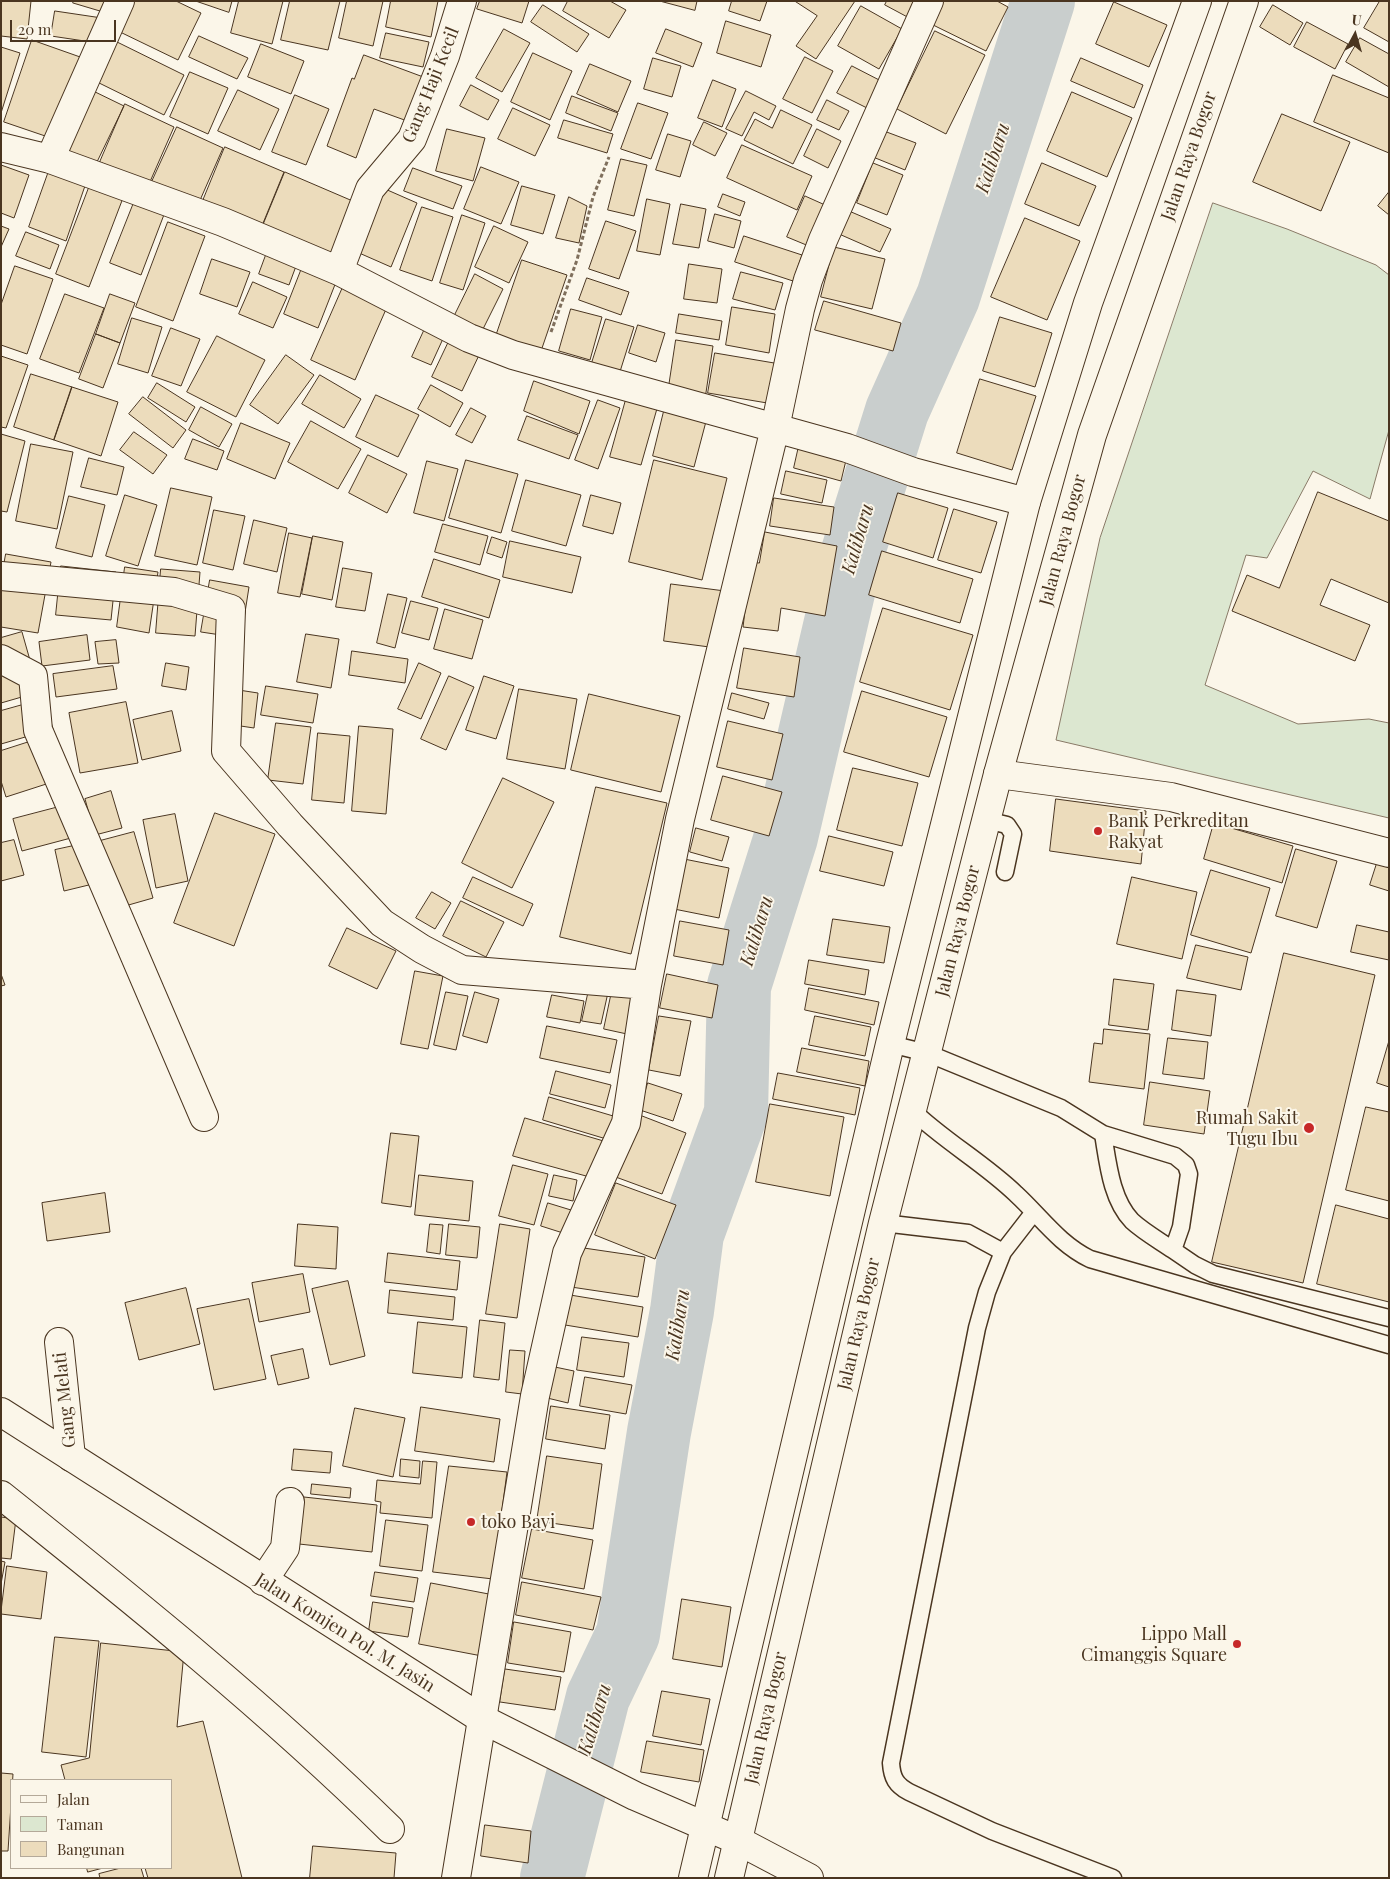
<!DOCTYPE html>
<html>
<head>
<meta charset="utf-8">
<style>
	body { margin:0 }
	#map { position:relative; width:1390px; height:1879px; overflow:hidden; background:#fbf6e9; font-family:"Playfair Display",serif }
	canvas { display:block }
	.frame { position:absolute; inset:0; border:2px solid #4a3520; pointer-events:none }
	.legend { position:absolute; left:10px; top:1779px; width:162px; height:90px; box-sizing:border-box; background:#fbf6e9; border:1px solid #b4a999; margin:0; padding:6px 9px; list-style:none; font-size:15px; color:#4a3520 }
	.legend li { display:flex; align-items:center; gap:10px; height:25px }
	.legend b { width:25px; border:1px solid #b4a999 }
	.north { position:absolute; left:1330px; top:10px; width:50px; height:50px; -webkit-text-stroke:4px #fbf6e9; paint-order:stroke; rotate:6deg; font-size:14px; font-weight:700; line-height:20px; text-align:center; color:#4a3520 }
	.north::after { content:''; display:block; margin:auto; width:18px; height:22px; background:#4a3520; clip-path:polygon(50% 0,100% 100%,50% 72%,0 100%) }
	.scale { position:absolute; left:10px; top:20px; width:106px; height:22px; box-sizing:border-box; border:2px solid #4a3520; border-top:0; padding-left:6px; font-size:15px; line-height:18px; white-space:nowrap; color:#4a3520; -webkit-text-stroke:4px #fbf6e9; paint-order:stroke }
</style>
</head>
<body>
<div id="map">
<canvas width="1390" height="1879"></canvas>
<div class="frame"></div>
<ul class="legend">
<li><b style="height:6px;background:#fbf6e9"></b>Jalan</li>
<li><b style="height:14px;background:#dce7d0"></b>Taman</li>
<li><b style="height:14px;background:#ecdcbc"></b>Bangunan</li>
</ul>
<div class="north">U</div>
<div class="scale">20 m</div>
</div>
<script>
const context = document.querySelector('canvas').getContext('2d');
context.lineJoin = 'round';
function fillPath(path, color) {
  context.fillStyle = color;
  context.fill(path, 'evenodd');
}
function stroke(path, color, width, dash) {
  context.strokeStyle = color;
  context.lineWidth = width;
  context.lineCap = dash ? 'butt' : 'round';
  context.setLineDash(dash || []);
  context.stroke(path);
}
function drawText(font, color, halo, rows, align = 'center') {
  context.font = font + ' "Playfair Display",serif';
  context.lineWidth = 4;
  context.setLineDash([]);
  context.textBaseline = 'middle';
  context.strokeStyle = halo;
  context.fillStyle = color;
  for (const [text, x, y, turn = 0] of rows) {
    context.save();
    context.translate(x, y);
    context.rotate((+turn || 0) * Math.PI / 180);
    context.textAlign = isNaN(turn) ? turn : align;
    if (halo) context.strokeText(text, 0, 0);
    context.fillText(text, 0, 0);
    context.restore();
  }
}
const green = new Path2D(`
	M1213 203 1287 229 1376 265 1389 275V430L1370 499 1313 471 1267 558 1246 555 1205 685 1298 724 1369 719 1389 723V818L1056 740 1100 538Z`);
fillPath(green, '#dce7d0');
stroke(green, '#887966', 1);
stroke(new Path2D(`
	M552 1878 598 1697 628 1634 659 1432 682 1311 692 1234 736 1113 739 986 786 837 851 558 897 411 948 297 1043 1`), '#c9cecd', 64);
const building = new Path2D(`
	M1 1H31L27 39 1 36Z
	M74 1H114L110 14 73 3Z
	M133 1H176L201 13 178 60 118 31Z
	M196 1H232L229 12Z
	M239 1H283L272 44 231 33Z
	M290 1H340L328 50 281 40Z
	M347 1H383L373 46 339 38Z
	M391 1H438L431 37 386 27Z
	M480 1H529L522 23 477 9Z
	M568 1H610L626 10 609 38 563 11Z
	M660 1H697L695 10Z
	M732 1H767L760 21 729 11Z
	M795 1H855L816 59 796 46 817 16Z
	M887 1H924L913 20 885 5Z
	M940 1H997L1008 7 986 51 929 23Z
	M1380 1H1389V42L1364 28Z
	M1114 2 1167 25 1149 67 1096 44Z
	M543 5 589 34 577 52 531 22Z
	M1273 5 1303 23 1290 45 1260 27Z
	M861 6 902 29 879 69 838 46Z
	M55 11 102 18 98 43 51 36Z
	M726 21 771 35 761 67 717 53Z
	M1307 22 1348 44 1335 69 1294 47Z
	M504 29 530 43 502 92 476 78Z
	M666 29 702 43 693 67 656 53Z
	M935 31 985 55 946 134 897 109Z
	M386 33 429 42 423 67 380 58Z
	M199 36 248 58 237 79 189 57Z
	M1360 38 1389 54V87L1346 62Z
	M111 39 184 75 164 115 91 79Z
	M32 40 83 58 54 139 4 122Z
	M261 44 304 61 291 94 248 77Z
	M1 47 20 53 1 113Z
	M533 53 572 71 550 120 511 102Z
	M364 55 426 78 410 122 374 109 356 158 327 146 352 78 354 79Z
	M805 57 833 71 812 113 783 99Z
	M653 58 681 66 672 97 644 89Z
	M1081 58 1143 85 1134 108 1071 81Z
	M590 64 631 81 618 112 577 94Z
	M852 66 885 83 871 110 837 93Z
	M190 72 228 88 208 134 170 117Z
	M1333 75 1389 98V153L1314 122Z
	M713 80 736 89 722 127 698 118Z
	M471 85 499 100 488 120 460 106Z
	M87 88 124 106 96 164 59 147Z
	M238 90 279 109 260 150 218 131Z
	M746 91 776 106 769 120 754 112 742 136 726 129Z
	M1072 92 1132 118 1107 177 1047 151Z
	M295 95 329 109 306 165 272 152Z
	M572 96 618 113 611 131 566 113Z
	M827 100 849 111 839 130 817 120Z
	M638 103 668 113 651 159 621 149Z
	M125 104 174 127 149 184 100 162Z
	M513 108 550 125 535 156 498 139Z
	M781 110 812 125 793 164 744 140 755 119 772 128Z
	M1282 114 1350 142 1321 211 1253 182Z
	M564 120 613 134 607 153 558 138Z
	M704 122 727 133 715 156 693 145Z
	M177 127 223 148 197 207 150 186Z
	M447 129 485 138 473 181 436 171Z
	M817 129 841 141 828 168 804 156Z
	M884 131 916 143 905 170 873 157Z
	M668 134 691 141 680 177 656 170Z
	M742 145 812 176 797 210 727 178Z
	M225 147 284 172 259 233 200 208Z
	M621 159 647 165 634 216 608 210Z
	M873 163 903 175 887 215 857 203Z
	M1042 163 1096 186 1079 226 1025 204Z
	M1 165 29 175 14 218 1 213Z
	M481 167 519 182 501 224 464 209Z
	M50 168 87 180 66 241 29 227Z
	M413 168 462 186 453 209 404 191Z
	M285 172 362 205 338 261 262 228Z
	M90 185 123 198 89 287 56 274Z
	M376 185 417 203 391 267 350 249Z
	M522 186 555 195 543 234 511 225Z
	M1389 192V215L1378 206Z
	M723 194 745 202 740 216 718 207Z
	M805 196 834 209 816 249 787 237Z
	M569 197 587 206 579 243 556 238Z
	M647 199 670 204 660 255 637 251Z
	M135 200 165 212 141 275 110 263Z
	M681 204 706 209 699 248 673 244Z
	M422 207 453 217 432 281 400 270Z
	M849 211 891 229 880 252 839 234Z
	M715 214 741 221 734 248 708 241Z
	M462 215 485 223 463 290 440 283Z
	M1025 218 1080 241 1047 320 991 297Z
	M606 221 636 231 619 279 589 269Z
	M168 222 205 236 173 321 136 307Z
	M1 226 9 229 1 247Z
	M494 226 528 242 509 283 475 267Z
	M26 232 59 245 50 269 16 256Z
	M744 236 802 255 793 281 735 262Z
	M269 247 299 258 289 285 259 274Z
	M834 247 885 259 872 309 821 297Z
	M212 259 250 272 237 307 200 294Z
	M522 260 567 275 540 354 495 339Z
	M689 264 722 269 717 303 684 299Z
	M15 266 53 279 27 354 1 345V305Z
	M302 268 336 282 318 328 284 314Z
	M741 272 783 283 775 310 733 299Z
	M475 274 503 289 480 335 452 321Z
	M587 278 629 292 621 315 579 300Z
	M253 282 287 297 273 328 239 314Z
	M343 287 387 307 355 380 311 360Z
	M65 294 104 308 79 373 40 359Z
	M110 294 135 303 120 343 96 334Z
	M824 301 901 323 893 351 815 330Z
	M732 307 775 314 769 353 726 345Z
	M571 309 602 317 590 360 559 351Z
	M679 314 722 321 719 340 676 333Z
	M1000 317 1052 333 1035 387 983 371Z
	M132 318 162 327 148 373 118 364Z
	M606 319 634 327 618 378 590 369Z
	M428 322 447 330 431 365 412 357Z
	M638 325 665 333 656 362 629 353Z
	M171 328 200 339 181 386 152 376Z
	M96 334 120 343 103 388 79 379Z
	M217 336 265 360 236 417 187 392Z
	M451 337 481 351 462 391 432 377Z
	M676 340 713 346 705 399 668 393Z
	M715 353 786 365 779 405 708 393Z
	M286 355 314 375 278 424 250 405Z
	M1 356 28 365 6 428 1 427Z
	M31 374 72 387 54 440 14 427Z
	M320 375 361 399 344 428 302 404Z
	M980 379 1036 396 1012 470 957 453Z
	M534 381 590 401 579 434 524 411Z
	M157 383 195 407 186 422 148 398Z
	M431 385 463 403 450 427 418 409Z
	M72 387 118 402 101 456 54 440Z
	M376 395 419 415 398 457 356 437Z
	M627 396 658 405 641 465 610 457Z
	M143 397 186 430 173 448 129 414Z
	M667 399 709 410 694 467 653 456Z
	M598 400 620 408 598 469 575 460Z
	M201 407 232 424 219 447 189 430Z
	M471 408 486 416 472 443 456 435Z
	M527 416 578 435 569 459 518 440Z
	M311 421 361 449 338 489 288 462Z
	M241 423 290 443 275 479 227 459Z
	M134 432 167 455 153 474 120 450Z
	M1 434 25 441 7 512 1 511Z
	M801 437 848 452 841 481 794 468Z
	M193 439 224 451 217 470 185 459Z
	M31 444 73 452 57 529 16 521Z
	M368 455 407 474 387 513 349 493Z
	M89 458 124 467 117 495 81 487Z
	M466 460 518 474 501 533 449 518Z
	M654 460 727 478 702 580 629 562Z
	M427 461 458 469 444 521 414 513Z
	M786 471 827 480 822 503 781 494Z
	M526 480 581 495 566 546 512 531Z
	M171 488 212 497 197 565 155 556Z
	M1318 492 1389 521V603L1331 579 1320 605 1370 625 1355 661 1232 611 1247 575 1279 588Z
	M898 493 948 508 933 558 883 542Z
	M125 495 157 505 138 566 106 556Z
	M591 495 621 503 613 534 583 526Z
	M69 496 105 505 92 557 56 548Z
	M774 498 834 507 830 535 770 526Z
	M954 509 997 522 981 573 938 560Z
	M214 510 245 516 233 570 203 563Z
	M254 520 287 528 277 572 244 564Z
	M443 524 488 536 480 565 435 552Z
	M765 532 837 546 825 616 781 608 778 631 743 627 751 562 759 563Z
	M289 533 312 538 300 597 278 593Z
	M313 536 343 542 332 600 302 594Z
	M492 537 507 542 502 558 487 553Z
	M510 541 581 557 572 593 503 577Z
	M882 551 973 579 960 623 869 595Z
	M6 554 51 562 38 633 1 627V580Z
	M434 559 500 580 489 618 422 597Z
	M61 566 116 572 111 620 56 615Z
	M125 567 158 572 149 633 117 627Z
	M343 568 372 573 365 611 336 607Z
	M161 569 200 572 195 636 156 633Z
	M210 580 249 587 241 638 201 632Z
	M671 584 725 591 717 648 664 641Z
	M388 594 407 598 395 648 377 643Z
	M411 601 438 608 429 640 402 633Z
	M883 608 973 635 950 710 860 682Z
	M445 609 483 620 472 659 434 649Z
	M22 632 39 692 1 703V638Z
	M306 634 339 639 331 688 297 682Z
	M87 635 90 660 42 666 39 642Z
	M116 640 119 663 98 664 95 642Z
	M744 648 800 657 794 697 737 688Z
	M352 651 408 659 405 683 349 675Z
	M166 663 189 667 186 690 162 686Z
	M419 663 441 673 421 719 398 709Z
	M113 666 117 689 56 697 53 674Z
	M449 676 474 687 446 750 421 739Z
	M484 676 514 686 496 739 466 730Z
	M266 686 318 694 313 723 261 715Z
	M219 687 258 693 254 728 214 722Z
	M519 689 577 699 565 769 507 759Z
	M862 691 947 717 929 777 844 752Z
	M732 693 769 703 764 719 728 709Z
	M589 694 680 716 661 792 571 770Z
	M44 699 53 729 1 744V711Z
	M126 702 138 763 80 773 69 713Z
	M172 711 181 751 142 760 133 720Z
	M728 721 783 734 772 780 717 767Z
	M276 723 311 727 303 784 268 780Z
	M359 726 393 729 386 814 352 811Z
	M318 733 350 736 344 803 312 800Z
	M54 734 68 777 6 797 1 781V751Z
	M853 768 918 783 902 846 837 830Z
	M723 776 782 792 769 836 711 820Z
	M503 778 554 802 512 888 462 863Z
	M596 787 667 803 631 954 560 937Z
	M111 791 122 828 95 835 85 799Z
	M1056 799 1146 811 1141 864 1050 851Z
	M78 802 86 834 22 851 13 819Z
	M215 813 275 834 234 946 174 923Z
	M175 814 188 881 156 888 143 820Z
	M1214 823 1293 846 1282 883 1204 859Z
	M696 828 729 837 722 861 690 852Z
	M134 832 153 898 118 908 100 841Z
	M829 836 893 852 884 886 820 871Z
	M14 840 24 875 1 881V843Z
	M87 843 97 883 64 891 55 850Z
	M1296 849 1337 861 1317 928 1276 916Z
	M1380 854 1389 856V891L1370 885Z
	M679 858 729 868 719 918 669 908Z
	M1211 870 1270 888 1251 953 1191 935Z
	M473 877 533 904 523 926 463 898Z
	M1132 877 1197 892 1182 959 1117 944Z
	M432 892 451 903 435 929 416 918Z
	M461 901 504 922 486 957 443 936Z
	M833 919 890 927 884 963 827 955Z
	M680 921 729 930 723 965 674 956Z
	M1357 925 1389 932V960L1351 952Z
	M347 928 396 951 377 989 329 966Z
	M1196 945 1248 957 1241 990 1187 978Z
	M1284 953 1375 975 1303 1283 1212 1262Z
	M809 960 869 970 865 995 805 984Z
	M415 971 443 976 428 1049 401 1044Z
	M1 974 5 985 1 986Z
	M667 974 718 985 712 1018 660 1008Z
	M1114 979 1154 984 1148 1030 1109 1025Z
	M590 985 609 988 601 1024 582 1021Z
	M809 988 879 1002 874 1025 805 1010Z
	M1177 990 1216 995 1211 1036 1172 1030Z
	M612 991 635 995 627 1034 604 1029Z
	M446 992 468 996 456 1050 434 1045Z
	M475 992 499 999 487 1043 463 1036Z
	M552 995 584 1001 580 1023 547 1017Z
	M659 1016 691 1021 680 1076 649 1070Z
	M815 1016 871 1027 865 1056 809 1045Z
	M547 1026 617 1040 610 1073 540 1058Z
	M1104 1029 1150 1034 1144 1089 1089 1082 1094 1043 1102 1044Z
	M1168 1038 1208 1042 1204 1079 1163 1074Z
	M1389 1041V1087L1377 1083Z
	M802 1048 869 1061 865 1086 797 1072Z
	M556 1071 611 1085 605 1108 550 1094Z
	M778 1073 860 1088 855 1115 773 1099Z
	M1150 1082 1210 1091 1204 1134 1144 1125Z
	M648 1083 682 1094 673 1121 640 1110Z
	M549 1097 620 1118 613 1141 543 1120Z
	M770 1104 844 1117 830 1196 756 1182Z
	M1366 1107 1389 1112V1201L1346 1190Z
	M637 1114 686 1133 662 1194 613 1176Z
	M525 1118 607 1142 597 1179 513 1156Z
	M391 1133 419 1136 411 1207 382 1203Z
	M513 1165 548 1174 534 1225 499 1216Z
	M419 1175 473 1181 469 1221 415 1215Z
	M554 1175 577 1180 573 1201 549 1196Z
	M616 1183 676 1205 655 1259 595 1235Z
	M105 1193 110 1232 47 1241 42 1203Z
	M548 1203 571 1210 563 1233 541 1226Z
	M1336 1205 1389 1219V1302L1317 1284Z
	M298 1224 338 1227 336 1269 295 1266Z
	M430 1224 443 1225 440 1254 427 1252Z
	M449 1224 480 1227 477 1258 446 1255Z
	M500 1224 530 1229 517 1318 486 1314Z
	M577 1247 645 1257 638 1297 571 1287Z
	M388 1253 460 1261 457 1290 385 1282Z
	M303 1274 310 1312 259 1322 252 1283Z
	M348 1281 365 1356 330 1365 312 1289Z
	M186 1288 200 1344 139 1360 125 1303Z
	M390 1290 455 1297 453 1320 388 1313Z
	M564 1294 643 1307 638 1337 559 1324Z
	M249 1299 266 1379 214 1390 197 1309Z
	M480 1320 505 1323 499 1380 474 1377Z
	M418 1322 467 1327 462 1378 413 1373Z
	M582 1337 629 1343 624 1377 577 1370Z
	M303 1349 309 1378 278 1385 271 1356Z
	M510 1350 525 1351 522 1394 506 1392Z
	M550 1366 574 1371 568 1403 543 1397Z
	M585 1377 632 1385 626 1414 580 1406Z
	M551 1406 610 1415 605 1449 546 1439Z
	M421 1407 500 1419 494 1462 415 1451Z
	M355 1408 405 1418 393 1477 343 1466Z
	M294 1449 332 1452 330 1473 292 1470Z
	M547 1456 602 1464 593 1529 537 1521Z
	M401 1459 420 1461 419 1478 400 1476Z
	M423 1461 437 1462 432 1518 380 1513 381 1502 375 1501 377 1480 420 1484Z
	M449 1466 507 1472 493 1579 433 1572Z
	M312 1484 351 1488 350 1498 311 1494Z
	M304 1497 377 1505 372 1552 299 1544Z
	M1 1517 16 1519 11 1559 1 1558Z
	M386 1520 428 1525 422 1571 380 1566Z
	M532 1529 593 1540 584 1589 522 1578Z
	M1 1561 5 1562 1 1584Z
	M7 1566 47 1572 41 1619 1 1614Z
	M375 1572 418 1578 414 1602 371 1596Z
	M522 1582 601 1597 593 1630 516 1615Z
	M431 1583 494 1595 482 1656 419 1644Z
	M682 1599 731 1607 722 1667 673 1659Z
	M373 1602 413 1608 408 1637 369 1631Z
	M514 1622 571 1632 564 1672 508 1663Z
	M55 1637 99 1641 86 1757 42 1752Z
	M101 1643 184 1652 177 1727 203 1721 242 1878H148L145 1868H171V1780H65L61 1765 89 1758Z
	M505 1669 561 1677 555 1710 500 1702Z
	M662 1691 710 1699 701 1745 653 1736Z
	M647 1741 704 1750 699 1782 641 1772Z
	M1 1773 13 1774 8 1851H1Z
	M485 1825 531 1831 528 1863 481 1856Z
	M313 1846 396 1853 394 1878H310Z
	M87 1868H103L88 1872Z
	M121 1868H141L144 1878H100L99 1874Z`);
fillPath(building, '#ecdcbc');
stroke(building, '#4a3520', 1);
const service = new Path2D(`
	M986 820 1007 825 1013 834 1005 872
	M890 1044 927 1053 1061 1108 1103 1134 1175 1156 1186 1165 1189 1174 1181 1227 1173 1250C1160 1241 1144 1232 1132 1221 1111 1199 1108 1163 1103 1134
	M912 1110C944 1141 984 1163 1016 1194 1041 1217 1059 1244 1090 1259L1389 1345
	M1034 1212 1003 1252 987 1292 977 1328 891 1763C892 1778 896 1785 909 1792L992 1831 1113 1878
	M883 1223 968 1233 1003 1252
	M1173 1250 1195 1265 1213 1274 1389 1318`);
const minor = new Path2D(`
	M1 147 50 159 223 222 339 271 469 338 513 355 847 448 913 472 1026 502
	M50 159 120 1
	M339 271 370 189 412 139 445 56 462 1
	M1 576 174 592 231 609 226 751 290 825 382 923 422 949 462 970 647 985
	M1 659 33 676 38 730 204 1117
	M998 774 1171 797 1389 853
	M59 1342 71 1457
	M1 1495C135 1602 268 1709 390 1829
	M263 1581 285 1548 290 1502
	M737 1840 809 1878
	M456 1878 535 1396 567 1253 626 1123 647 985 680 819 775 428 800 309 808 280 823 240 929 1`);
const primary = new Path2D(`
	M1 1412 482 1719 635 1796 737 1840`);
const trunk = new Path2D(`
	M693 1878 890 1044 1026 502 1088 303 1197 1
	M729 1878 883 1223 998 774 1092 435 1244 1`);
stroke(service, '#4a3520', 19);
stroke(minor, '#4a3520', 30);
stroke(primary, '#4a3520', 30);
stroke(trunk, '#4a3520', 30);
stroke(new Path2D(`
	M551 332 577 260 593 197 609 157`), '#7f6f5c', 3, [4, 2.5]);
stroke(service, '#fbf6e9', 16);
stroke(minor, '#fbf6e9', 28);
stroke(primary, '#fbf6e9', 28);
stroke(trunk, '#fbf6e9', 28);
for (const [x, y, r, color] of [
	[1098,831,5,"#c62828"],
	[1309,1128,6,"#c62828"],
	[471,1522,5,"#c62828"],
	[1237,1644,5,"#c62828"]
]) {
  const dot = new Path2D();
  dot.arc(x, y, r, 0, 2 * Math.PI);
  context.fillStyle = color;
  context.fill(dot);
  stroke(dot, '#fbf6e9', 2);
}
drawText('18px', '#4a3520', '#fbf6e9', [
	["Gang Haji Kecil",431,85,-68],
	["Jalan Raya Bogor",1189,156,-71],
	["Jalan Raya Bogor",1063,540,-75],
	["Jalan Raya Bogor",958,931,-76],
	["Jalan Raya Bogor",859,1324,-77],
	["Gang Melati",65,1400,-96],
	["Jalan Komjen Pol. M. Jasin",345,1633,32],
	["Jalan Raya Bogor",766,1718,-77]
]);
drawText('18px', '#4a3520', '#fbf6e9', [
	["Bank Perkreditan",1108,821],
	["Rakyat",1108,842],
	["Rumah Sakit",1298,1118,"right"],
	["Tugu Ibu",1298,1139,"right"],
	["toko Bayi",481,1522],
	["Lippo Mall",1227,1634,"right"],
	["Cimanggis Square",1227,1655,"right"]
], 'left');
drawText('italic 19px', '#4a3520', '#fbf6e9', [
	["Kalibaru",993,158,-72],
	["Kalibaru",858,539,-74],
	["Kalibaru",757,931,-73],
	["Kalibaru",678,1325,-81],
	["Kalibaru",595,1719,-73]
]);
</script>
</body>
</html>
